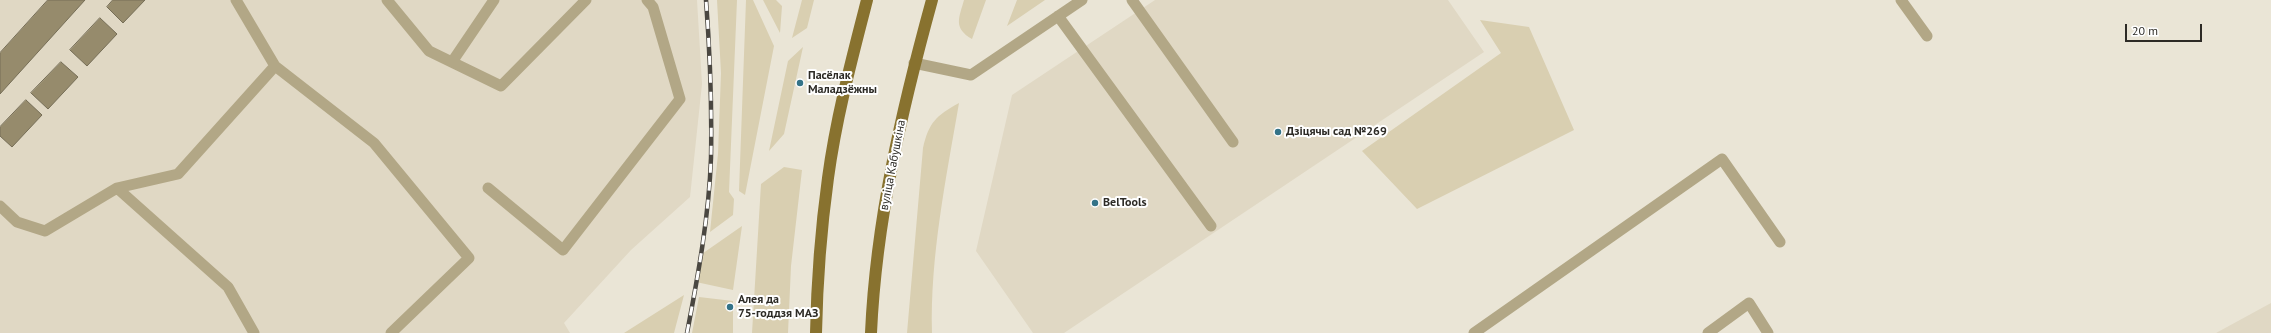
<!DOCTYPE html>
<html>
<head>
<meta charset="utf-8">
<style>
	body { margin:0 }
	#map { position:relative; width:2271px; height:333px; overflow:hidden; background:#eae5d6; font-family:"PT Sans",sans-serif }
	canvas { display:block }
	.scale { position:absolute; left:2125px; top:24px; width:77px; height:18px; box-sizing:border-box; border:2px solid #2d2b26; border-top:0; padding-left:5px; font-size:12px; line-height:14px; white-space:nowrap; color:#2d2b26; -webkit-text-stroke:3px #fff; paint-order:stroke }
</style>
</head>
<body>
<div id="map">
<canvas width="2271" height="333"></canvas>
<div class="scale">20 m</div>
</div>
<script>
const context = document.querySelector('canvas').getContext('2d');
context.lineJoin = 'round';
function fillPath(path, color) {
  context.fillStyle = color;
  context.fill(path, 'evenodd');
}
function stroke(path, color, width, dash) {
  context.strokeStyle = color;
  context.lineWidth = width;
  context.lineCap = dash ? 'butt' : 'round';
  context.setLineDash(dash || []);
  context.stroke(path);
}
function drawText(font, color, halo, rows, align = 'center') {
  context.font = font + ' "PT Sans",sans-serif';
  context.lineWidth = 4;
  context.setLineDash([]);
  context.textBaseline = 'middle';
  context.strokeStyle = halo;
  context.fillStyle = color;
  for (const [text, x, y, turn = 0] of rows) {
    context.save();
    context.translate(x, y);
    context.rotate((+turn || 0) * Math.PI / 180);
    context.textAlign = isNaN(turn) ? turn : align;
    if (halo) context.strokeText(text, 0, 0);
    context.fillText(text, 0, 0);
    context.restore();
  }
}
fillPath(new Path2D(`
	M0 0H697L702 84 690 197 631 250 564 323 570 333H0Z
	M1155 0H1448L1484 52 1064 333H1033L976 251 1012 95Z
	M2271 303V333H2216Z`), '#e0d8c4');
fillPath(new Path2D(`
	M717 0H737L729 192 734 199 733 215 710 232 718 154 721 73Z
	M746 0H753L774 46 745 195 739 191Z
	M763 0H776L782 6 780 33Z
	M802 0H814L807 28 792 38Z
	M964 0H986L972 39C953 28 959 18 964 0Z
	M1017 0H1045L1007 26Z
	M1480 20 1529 27 1574 130 1417 209 1362 151 1501 53Z
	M803 47 784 134 769 151 788 61Z
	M959 103C946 179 930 256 932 333H907L923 148C929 122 936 116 959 103Z
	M784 167 802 170 791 266 788 333H752L761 184Z
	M742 226 733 290 696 282 699 256Z
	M684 295 674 333H624Z
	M699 297 733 301V333H692Z`), '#d9cfb1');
const water = new Path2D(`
	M48 0H85L0 94V53Z
	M113 0H145L123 23 107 7Z
	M100 18 117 34 87 66 70 50Z
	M61 62 78 77 48 109 31 93Z
	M26 100 42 115 12 147 0 136V127Z`);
fillPath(water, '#968b6c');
stroke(water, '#766e57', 1);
stroke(new Path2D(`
	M387 0 429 51 501 86 586 0
	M1132 0 1233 142
	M1901 0 1927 36
	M1058 16 1211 226
	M452 62 494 0
	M914 63 971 75 1082 0
	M275 66 374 143 469 258 391 333
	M117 188 228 287 254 333
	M488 188 563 250 680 99 653 7 647 0
	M0 206 17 222 45 231 117 188 178 174 275 66 236 0
	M1474 333 1722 159 1780 242
	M1708 333 1749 303 1768 333`), '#b2a786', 11);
stroke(new Path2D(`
	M816 333C817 282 821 229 828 178 836 118 852 58 867 0
	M871 333C876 220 902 109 932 0`), '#88722f', 12);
const rail = new Path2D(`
	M687 333C698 276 709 216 711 158 712 105 710 53 706 0`);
stroke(rail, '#4a4741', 4.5);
stroke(rail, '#fff', 3, [9]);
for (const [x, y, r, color] of [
	[800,83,4,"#347388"],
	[1278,132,4,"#347388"],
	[1095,203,4,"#347388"],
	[730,307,4,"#347388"]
]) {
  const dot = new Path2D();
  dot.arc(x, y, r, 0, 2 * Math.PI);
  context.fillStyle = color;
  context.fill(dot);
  stroke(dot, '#fff', 1.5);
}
drawText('bold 12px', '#2d2b26', '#fff', [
	["Пасёлак",808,76],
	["Маладзёжны",808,90],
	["Дзіцячы сад №269",1286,132],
	["BelTools",1103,203],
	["Алея да",738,300],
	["75-годдзя МАЗ",738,314]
], 'left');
drawText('12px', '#2d2b26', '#fff', [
	["вуліца Кабушкіна",893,165,-79]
]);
</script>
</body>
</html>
